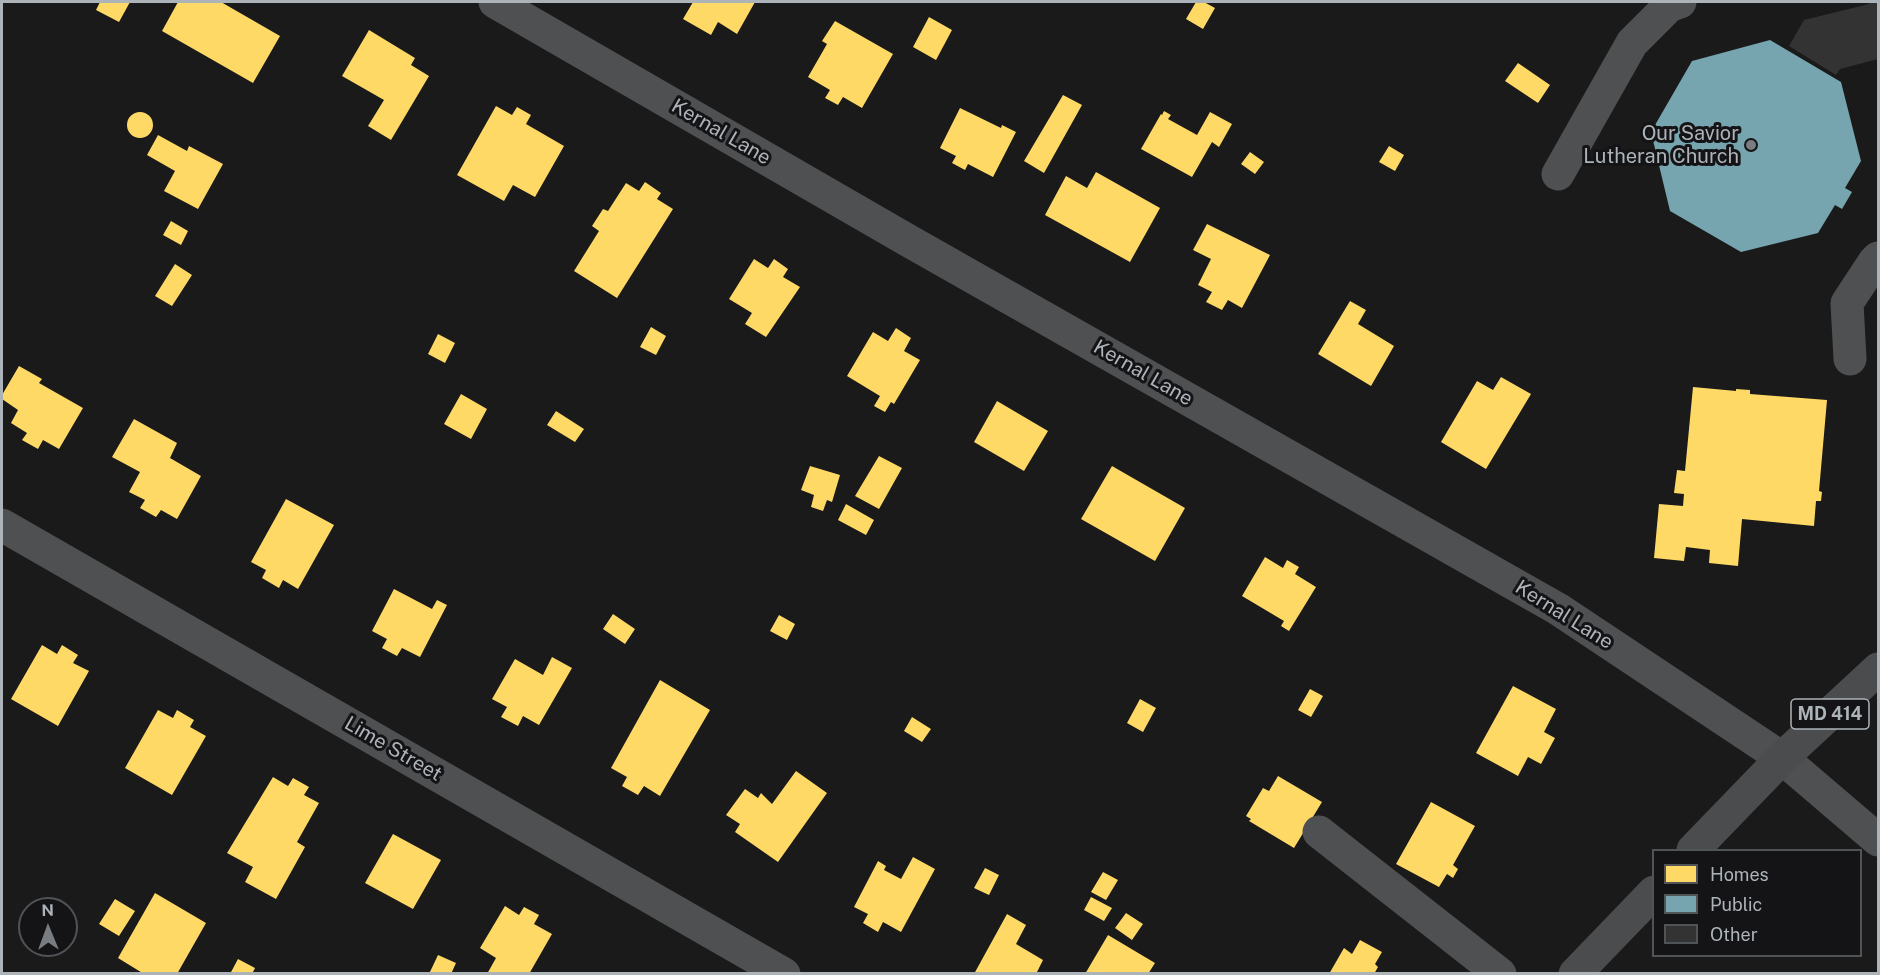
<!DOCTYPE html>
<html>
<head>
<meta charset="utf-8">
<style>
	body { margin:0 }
	#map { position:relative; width:1880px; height:975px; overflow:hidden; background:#1a1a1a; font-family:"Public Sans",sans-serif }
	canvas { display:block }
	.frame { position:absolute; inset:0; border:3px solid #acb3b9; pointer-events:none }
	.legend { position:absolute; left:1652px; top:849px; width:210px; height:108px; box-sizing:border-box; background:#141416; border:2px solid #515457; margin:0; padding:8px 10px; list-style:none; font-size:18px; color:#acb3b9 }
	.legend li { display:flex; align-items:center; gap:12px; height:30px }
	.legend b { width:30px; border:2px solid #515457 }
	.north { position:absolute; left:18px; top:897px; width:60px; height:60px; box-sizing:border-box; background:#141416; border:2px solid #515457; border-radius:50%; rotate:359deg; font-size:16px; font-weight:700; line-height:24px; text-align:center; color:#acb3b9 }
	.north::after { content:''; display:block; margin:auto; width:21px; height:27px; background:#797d81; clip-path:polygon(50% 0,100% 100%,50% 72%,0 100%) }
</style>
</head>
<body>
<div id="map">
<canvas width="1880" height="975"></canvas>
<div class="frame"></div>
<ul class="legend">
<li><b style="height:16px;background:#ffd966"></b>Homes</li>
<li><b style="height:16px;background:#76a5af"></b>Public</li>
<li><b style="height:16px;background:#333334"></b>Other</li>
</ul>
<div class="north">N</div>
</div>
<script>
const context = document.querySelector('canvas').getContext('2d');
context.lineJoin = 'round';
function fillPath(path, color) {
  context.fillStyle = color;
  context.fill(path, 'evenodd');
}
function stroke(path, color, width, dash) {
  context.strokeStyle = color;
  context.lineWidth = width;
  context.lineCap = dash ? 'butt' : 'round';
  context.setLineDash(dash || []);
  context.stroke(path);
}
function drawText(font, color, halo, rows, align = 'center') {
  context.font = font + ' "Public Sans",sans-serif';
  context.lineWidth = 6;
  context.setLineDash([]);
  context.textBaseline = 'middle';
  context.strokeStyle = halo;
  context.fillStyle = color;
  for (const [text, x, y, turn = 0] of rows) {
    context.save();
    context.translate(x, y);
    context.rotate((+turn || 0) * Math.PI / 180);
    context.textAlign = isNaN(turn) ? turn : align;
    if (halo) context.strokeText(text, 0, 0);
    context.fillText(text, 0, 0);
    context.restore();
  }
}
fillPath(new Path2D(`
	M100 2H130L119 22 96 10Z
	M178 2H221L280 36 253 83 162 31Z
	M693 2H755L737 34 718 22 711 35 683 19Z
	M1196 2H1204L1215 8 1203 29 1186 19Z
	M929 17 952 30 936 60 913 47Z
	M835 21 893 54 862 108 843 97 838 105 825 98 830 90 808 77 827 44 822 41Z
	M369 30 415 58 411 65 429 76 391 140 368 126 384 100 342 76Z
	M1518 63 1550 85 1538 103 1505 81Z
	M1063 95 1082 105 1044 173 1024 161Z
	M496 106 512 115 517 107 531 115 526 124 564 146 535 197 513 185 504 201 457 175Z
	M960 108 1001 128 1002 125 1016 132 993 177 968 164 965 170 952 163 956 156 940 148Z
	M1164 111 1171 115 1168 119 1197 135 1210 112 1232 124 1219 147 1212 142 1192 177 1141 149 1161 114 1162 115Z
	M127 125a13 13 0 1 1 26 0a13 13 0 1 1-26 0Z
	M158 135 187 151 189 146 223 164 198 209 164 191 175 171 147 155Z
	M1389 146 1404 155 1395 171 1379 162Z
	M1250 152 1264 162 1255 174 1241 164Z
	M1096 172 1160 208 1130 262 1045 215 1066 176 1087 188Z
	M645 182 661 193 657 199 673 209 617 298 574 271 599 231 592 226 603 209 608 211 626 183 639 191Z
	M171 221 188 231 181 245 163 235Z
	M1207 224 1270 255 1242 308 1228 300 1222 310 1206 302 1212 292 1198 285 1211 259 1193 250Z
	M754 259 768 268 774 259 788 269 783 277 800 287 766 337 745 324 752 313 729 299Z
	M175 264 192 275 172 306 155 296Z
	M1350 301 1366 310 1358 324 1394 346 1371 386 1318 354Z
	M651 327 666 336 656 355 640 347Z
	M896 328 911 338 904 351 920 360 894 404 891 402 885 412 874 406 880 396 847 376 873 332 888 341Z
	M438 334 455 343 445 363 428 354Z
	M19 366 42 379 39 383 83 408 59 449 43 440 38 449 22 440 27 433 11 423 18 410 2 399V395Z
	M1501 377 1531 394 1486 469 1441 442 1477 381 1493 390Z
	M1693 387 1736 391V389L1750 390V394L1827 400 1819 491 1822 492 1821 501H1816L1814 526 1742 519 1738 566 1709 563 1710 550 1686 547 1684 561 1654 558 1659 504 1683 506 1684 494 1674 493 1677 470 1685 471Z
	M461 394 487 409 471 439 444 424Z
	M997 401 1048 431 1024 471 974 442Z
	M556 411 584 429 575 442 547 425Z
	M134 419 177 443 170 458 201 476 177 519 161 510 156 517 140 508 145 500 129 492 140 472 112 457Z
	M879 456 902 468 879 509 855 496Z
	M810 466 840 475 832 502 827 500 823 511 811 507 814 495 801 490Z
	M1112 466 1185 508 1155 561 1081 519Z
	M286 499 334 525 298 589 283 580 279 588 262 578 266 570 251 562Z
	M846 504 874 520 866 535 838 520Z
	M1265 557 1283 568 1287 560 1299 567 1295 574 1316 587 1289 631 1281 626 1284 621 1242 596Z
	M394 589 432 609 437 600 447 605 420 657 402 648 397 656 382 648 387 639 372 631Z
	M613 614 635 629 625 644 603 629Z
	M779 615 795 624 787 640 770 631Z
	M42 645 57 654 62 645 78 655 73 663 89 671 58 726 11 699Z
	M552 657 572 668 539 725 523 716 518 726 501 717 507 707 492 699 515 659 543 675Z
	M660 680 710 710 660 796 644 786 638 795 622 786 627 777 611 768Z
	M1513 686 1556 709 1544 732 1555 738 1541 764 1528 757 1518 776 1476 753Z
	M1310 689 1323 696 1311 717 1298 710Z
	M1140 699 1156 708 1143 732 1127 723Z
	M158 710 173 718 177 710 194 720 190 727 206 736 172 795 125 768Z
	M912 717 931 729 922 742 904 731Z
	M796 771 827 793 778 862 735 832 740 824 726 815 745 789 758 798 761 793 772 804Z
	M1278 776 1322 802 1294 848 1249 821 1251 819 1246 816 1263 788 1269 791Z
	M273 777 288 786 293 778 309 787 304 795 319 803 297 842 305 847 276 899 245 882 253 867 227 853Z
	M1431 802 1475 826 1453 865 1458 869 1453 878 1447 874 1439 887 1396 864Z
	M393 834 441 860 413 909 365 883Z
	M913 857 935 869 901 932 883 922 878 932 863 923 868 914 854 907 878 861 886 866 884 870 901 879Z
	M985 868 999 875 989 895 974 888Z
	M1103 872 1118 880 1106 900 1091 892Z
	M155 893 206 923 177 974H144L118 958Z
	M1091 897 1112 908 1104 921 1084 910Z
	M115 899 135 911 119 936 99 924Z
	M505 906 519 915 524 907 539 915 534 924 552 934 529 974H487L496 958 480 948Z
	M1126 913 1143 924 1132 940 1115 928Z
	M1007 914 1026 925 1016 944 1043 960 1036 974H974Z
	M1108 935 1155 963 1148 974H1085Z
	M1360 940 1382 952 1375 964 1378 967 1374 974H1329L1344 948 1352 954Z
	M438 955 456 963 451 974H429Z
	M238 959 255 968 252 974H230Z`), '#ffd966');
fillPath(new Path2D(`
	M1770 40 1841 82 1861 161 1845 188 1852 192 1842 209 1835 205 1818 233 1741 252 1670 211 1651 132 1692 61Z`), '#76a5af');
fillPath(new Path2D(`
	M1869 2H1878V59L1840 69 1836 75 1789 46 1804 20 1869 4Z`), '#333334');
stroke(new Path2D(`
	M495 2 909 241 1558 609 1782 758 1878 840
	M1558 174 1632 43 1669 6 1680 2
	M1850 359 1847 303 1874 262 1878 258
	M2 525 784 974
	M1319 832 1500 974`), '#4e5052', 33);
stroke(new Path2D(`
	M1693 850 1782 758 1878 669
	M1575 974 1654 892`), '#4b4c4e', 33);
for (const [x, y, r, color] of [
	[1751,145,6,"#797d81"]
]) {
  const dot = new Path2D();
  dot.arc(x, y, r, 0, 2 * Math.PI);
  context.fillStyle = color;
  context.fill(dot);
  stroke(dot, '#141416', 2);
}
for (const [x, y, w] of [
	[1830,714,78]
]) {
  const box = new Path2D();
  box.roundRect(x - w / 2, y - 15, w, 30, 4.5);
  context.fillStyle = '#141416';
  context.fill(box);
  stroke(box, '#acb3b9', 1.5);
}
drawText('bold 18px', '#acb3b9', null, [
	["MD 414",1830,714]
]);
drawText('20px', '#acb3b9', '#141416', [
	["Kernal Lane",721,132,30],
	["Kernal Lane",1143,373,30],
	["Kernal Lane",1564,615,32],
	["Lime Street",393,749,30]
]);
drawText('20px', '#acb3b9', '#141416', [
	["Our Savior",1739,134],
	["Lutheran Church",1739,157]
], 'right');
</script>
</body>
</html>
